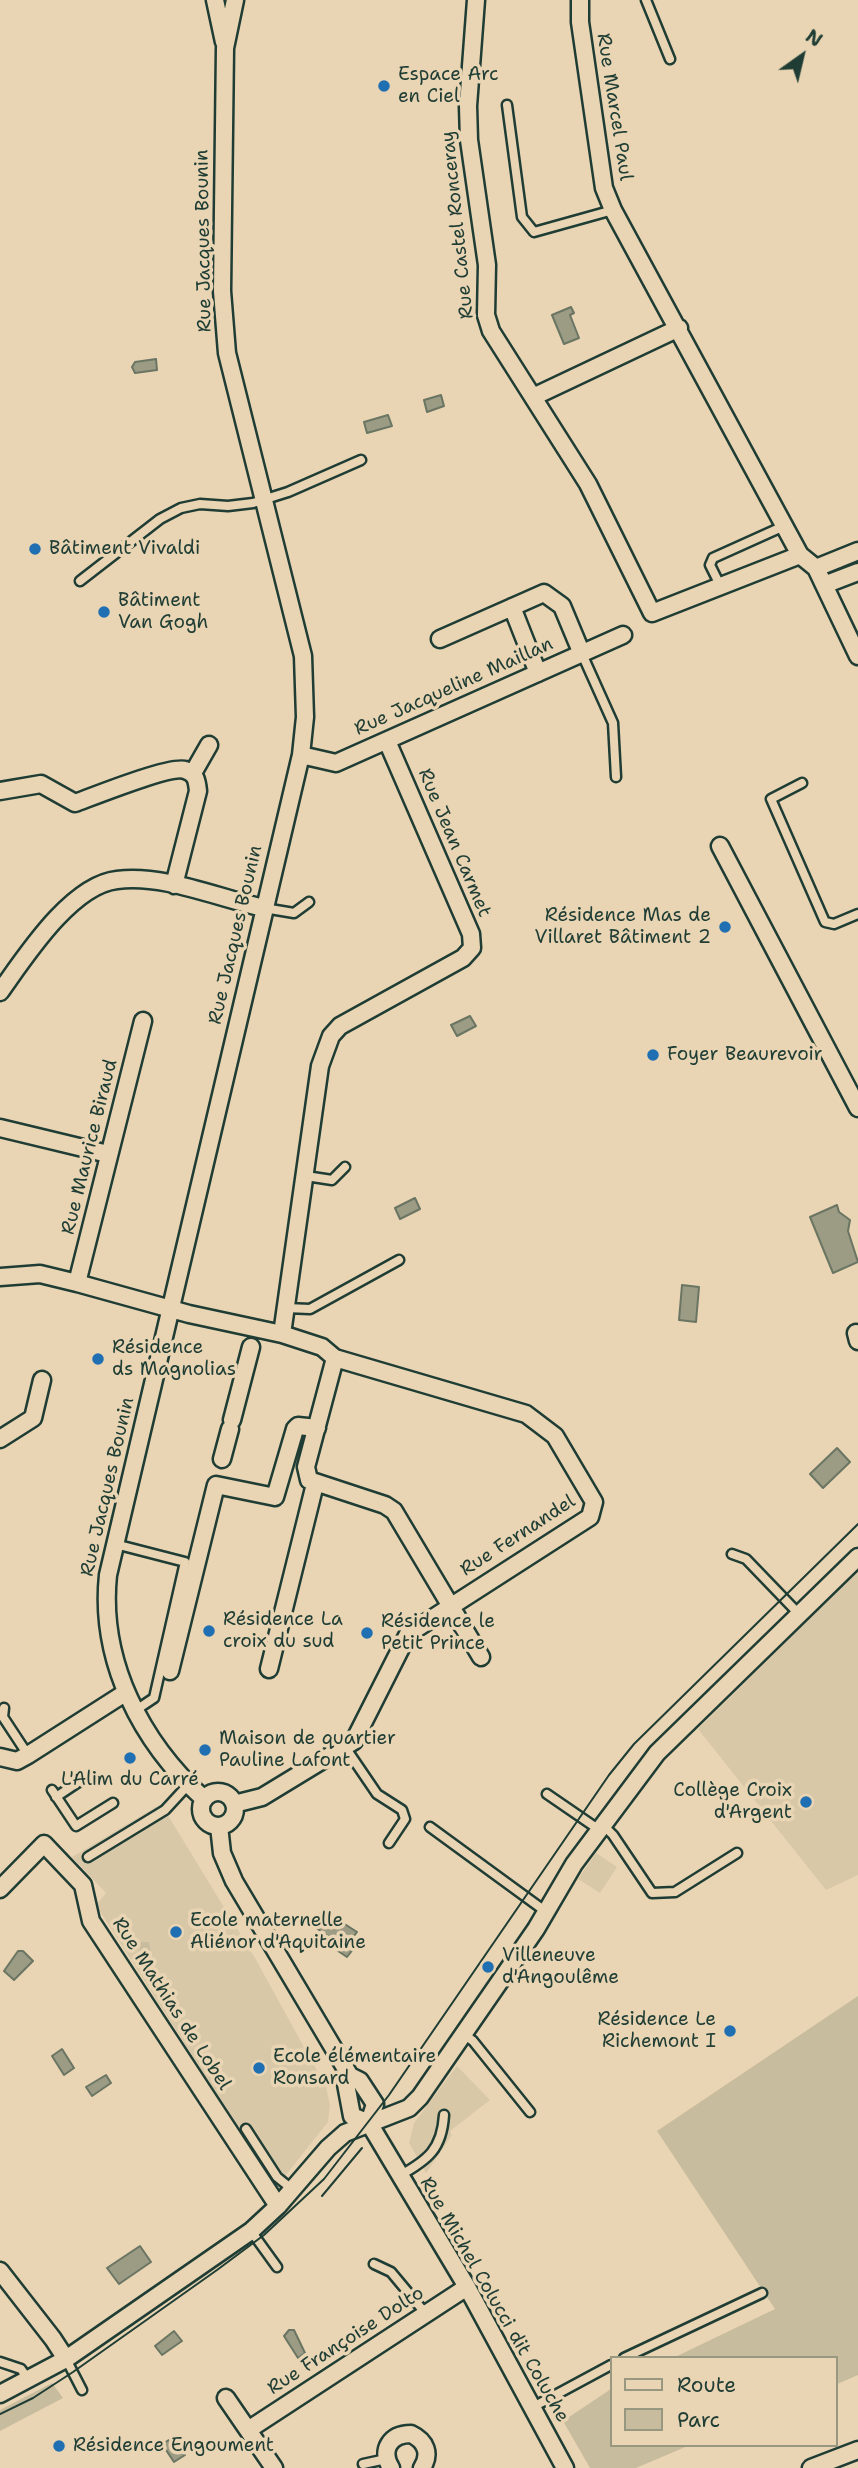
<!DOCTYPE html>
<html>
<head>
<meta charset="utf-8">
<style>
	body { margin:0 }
	#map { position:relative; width:858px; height:2468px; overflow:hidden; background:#e9d5b3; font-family:"Shantell Sans",sans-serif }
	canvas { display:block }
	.legend { position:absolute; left:610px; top:2356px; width:228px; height:91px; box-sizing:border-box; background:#e9d5b3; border:2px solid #989880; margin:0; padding:9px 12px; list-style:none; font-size:21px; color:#1f3d34 }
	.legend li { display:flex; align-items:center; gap:14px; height:35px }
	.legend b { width:35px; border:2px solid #989880 }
	.north { position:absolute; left:767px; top:21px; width:70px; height:70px; -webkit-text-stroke:5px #e9d5b3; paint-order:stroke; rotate:34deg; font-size:19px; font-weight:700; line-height:28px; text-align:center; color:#1f3d34 }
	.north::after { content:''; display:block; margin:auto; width:24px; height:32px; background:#1f3d34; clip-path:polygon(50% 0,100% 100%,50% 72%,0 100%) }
</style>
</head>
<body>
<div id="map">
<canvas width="858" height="2468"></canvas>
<ul class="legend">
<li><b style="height:9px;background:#e9d5b3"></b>Route</li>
<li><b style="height:19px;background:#c8bc9e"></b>Parc</li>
</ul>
<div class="north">N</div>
</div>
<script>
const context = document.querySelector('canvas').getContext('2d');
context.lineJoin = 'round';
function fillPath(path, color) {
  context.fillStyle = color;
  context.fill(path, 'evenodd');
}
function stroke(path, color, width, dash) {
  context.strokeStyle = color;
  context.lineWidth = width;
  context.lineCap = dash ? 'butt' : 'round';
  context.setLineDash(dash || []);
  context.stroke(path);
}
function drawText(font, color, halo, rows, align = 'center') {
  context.font = font + ' "Shantell Sans",sans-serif';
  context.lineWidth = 7;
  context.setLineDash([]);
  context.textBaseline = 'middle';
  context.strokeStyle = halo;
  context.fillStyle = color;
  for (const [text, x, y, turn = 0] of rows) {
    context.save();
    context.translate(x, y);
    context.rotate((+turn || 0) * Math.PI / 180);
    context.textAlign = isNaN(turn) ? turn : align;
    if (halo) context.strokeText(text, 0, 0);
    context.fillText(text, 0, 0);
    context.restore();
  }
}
fillPath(new Path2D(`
	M858 1571V1875L826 1890 698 1729Z
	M161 1804 255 1958 326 2087 330 2105 328 2122 285 2176 280 2173 273 2182 96 1905 106 1893 72 1857Z
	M596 1853 617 1867 600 1893 578 1879Z
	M457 2066 490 2100 450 2131 452 2135 426 2173 409 2143 414 2123Z`), '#d8c8a8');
fillPath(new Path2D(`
	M141 1942H149L155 1973 151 1977 143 1975 139 1955Z
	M858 1996V2375L835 2385V2358H673L775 2309 657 2131Z
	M52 2383 63 2398 0 2431V2410Z
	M611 2389V2445H690L636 2468H590L563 2421Z`), '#c8bc9e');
const water = new Path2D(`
	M571 307 574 313 570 315 579 338 564 344 552 315Z
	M156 359 157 370 135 373 132 367 135 362Z
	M441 395 444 406 427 412 424 400Z
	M388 415 392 426 367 433 364 422Z
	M470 1016 476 1026 457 1036 451 1025Z
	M415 1198 420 1209 400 1219 395 1208Z
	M837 1205 839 1212 850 1220 848 1231 858 1262 833 1273 810 1217Z
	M682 1285 699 1287 696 1322 679 1320Z
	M837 1448 850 1462 823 1488 810 1474Z
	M323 1910 357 1932 348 1944 354 1948 347 1957 338 1951 342 1946 312 1925Z
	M18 1951H23L33 1961 14 1980 4 1971Z
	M62 2049 74 2068 64 2075 52 2056Z
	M106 2075 111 2083 92 2096 86 2087Z
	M140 2246 151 2262 119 2284 107 2268Z
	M289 2330H294L305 2353 298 2358 284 2336Z
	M174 2331 182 2341 162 2355 155 2346Z
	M174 2437 185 2455 174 2462 162 2444Z`);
fillPath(water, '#9c9b83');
stroke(water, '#6a7563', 2);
const lane = new Path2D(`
	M646 0 670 59
	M507 105 522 217 534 232 613 210
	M80 581 160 519 181 508 200 504 228 506 253 503 288 492 361 460
	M721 587 710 565 713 558 784 526
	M582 654 613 723 616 777
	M802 783 771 799 825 922 834 924 858 914
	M264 908 294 913 309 902
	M306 1176 332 1180 345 1167
	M286 1308 310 1309 399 1260
	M115 1544 185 1562 154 1698 136 1710
	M732 1554 746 1559 798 1613
	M4 1708 3 1717 28 1755
	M345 1747 377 1794 402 1810 405 1819 389 1843
	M52 1790 76 1826 113 1803
	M547 1794 598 1829
	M56 1797 83 1779
	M602 1824 613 1835 652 1893 675 1892 737 1853
	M430 1827 545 1911
	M88 1857 165 1810 188 1785
	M464 2034 473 2041 530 2112
	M246 2129 277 2177 293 2190
	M399 2176C428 2160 442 2149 444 2115
	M251 2231 277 2267
	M374 2264 391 2272 426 2314
	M624 2358 762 2293
	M66 2359 82 2390
	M0 2362 21 2369 28 2379
	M533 2407 611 2365
	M363 2464 386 2459`);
const street = new Path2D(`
	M215 0 224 42
	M476 0 468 106 469 140 487 265 486 315 491 331 588 484 652 613 800 555
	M580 0V22L604 188 613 210 800 555 816 568 858 656
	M533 397 679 328
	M816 568 858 551
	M824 585 858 572
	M512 607 538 673
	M440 639 544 593 562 606 582 654
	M301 755 336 763 623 635
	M193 773 209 745
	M0 791 41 784 75 803C94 796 171 765 185 770 196 773 197 781 198 791L174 885
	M720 846 858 1108
	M0 992C25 957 71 885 117 880 165 874 217 898 264 908
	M0 1128 108 1154
	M0 1277 40 1274 77 1283 189 1314 282 1334 322 1347 335 1358 526 1414 555 1436 594 1502 590 1517 408 1634 354 1741 262 1797 234 1804
	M77 1283 143 1021
	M856 1333 858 1341
	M282 1334 320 1066 331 1036 340 1026 463 958 472 948 471 934 387 741
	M335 1358 306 1467 309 1480 385 1505 394 1511 481 1657
	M232 1420 251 1347
	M0 1439 33 1418 42 1380
	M222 1459 230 1429
	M269 1669 315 1484
	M170 1671 216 1485 275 1497 295 1429 298 1426 317 1428
	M0 1757 17 1761 28 1755 125 1693
	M201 1809a17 17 0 1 1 34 0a17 17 0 1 1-34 0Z
	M204 1799C141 1742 99 1661 108 1575L301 755 305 717 303 656 227 353 222 291 225 48 235 0
	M219 1826 222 1853 234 1881 350 2076 360 2081 375 2104 369 2123
	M0 1889 44 1844 83 1885 91 1921 278 2206
	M350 2076 346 2084 352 2116 369 2123 467 2287 565 2468
	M0 2271 53 2339 66 2359
	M0 2394 66 2359 251 2231 278 2206 328 2148 345 2133 409 2108 420 2097 536 1929 574 1864 657 1753 858 1557
	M226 2398 274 2468
	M248 2430 467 2287
	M391 2468C380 2450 390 2434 411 2434 426 2441 431 2454 422 2468
	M811 2468 858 2450`);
stroke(lane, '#1f3d34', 13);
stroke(street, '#1f3d34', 21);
stroke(lane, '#e9d5b3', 8);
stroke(street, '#e9d5b3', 16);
stroke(new Path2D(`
	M322 2196 362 2148
	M0 2414 33 2398 73 2372 217 2270 264 2235 324 2179 389 2095 609 1775 634 1744 858 1524`), '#1f3d34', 2);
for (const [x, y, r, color] of [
	[384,86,7,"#1f6fb2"],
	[35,549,7,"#1f6fb2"],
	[104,612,7,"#1f6fb2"],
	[725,927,7,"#1f6fb2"],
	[653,1055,7,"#1f6fb2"],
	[98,1359,7,"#1f6fb2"],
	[209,1631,7,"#1f6fb2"],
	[367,1633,7,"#1f6fb2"],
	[205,1750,7,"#1f6fb2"],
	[130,1758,7,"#1f6fb2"],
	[806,1802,7,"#1f6fb2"],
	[176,1932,7,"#1f6fb2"],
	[488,1967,7,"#1f6fb2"],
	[730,2031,7,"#1f6fb2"],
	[259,2068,7,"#1f6fb2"],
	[59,2446,7,"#1f6fb2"]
]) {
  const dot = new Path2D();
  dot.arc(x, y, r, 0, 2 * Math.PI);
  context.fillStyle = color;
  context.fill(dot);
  stroke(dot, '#e9d5b3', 2.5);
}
drawText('19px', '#1f3d34', '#e9d5b3', [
	["Espace Arc",398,75],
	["en Ciel",398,97],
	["Bâtiment Vivaldi",49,549],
	["Bâtiment",118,601],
	["Van Gogh",118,623],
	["Résidence Mas de",711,916,"right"],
	["Villaret Bâtiment 2",711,938,"right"],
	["Foyer Beaurevoir",667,1055],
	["Résidence",112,1348],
	["ds Magnolias",112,1370],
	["Résidence La",223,1620],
	["croix du sud",223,1642],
	["Résidence le",381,1622],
	["Petit Prince",381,1644],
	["Maison de quartier",219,1739],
	["Pauline Lafont",219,1761],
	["L'Alim du Carré",130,1780,"center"],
	["Collège Croix",792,1791,"right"],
	["d'Argent",792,1813,"right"],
	["Ecole maternelle",190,1921],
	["Aliénor d'Aquitaine",190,1943],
	["Villeneuve",502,1956],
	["d'Angoulême",502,1978],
	["Résidence Le",716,2020,"right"],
	["Richemont I",716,2042,"right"],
	["Ecole élémentaire",273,2057],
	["Ronsard",273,2079],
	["Résidence Engoument",73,2446]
], 'left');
drawText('19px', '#1f3d34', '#e9d5b3', [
	["Rue Marcel Paul",614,107,81],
	["Rue Castel Ronceray",458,225,-96],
	["Rue Jacques Bounin",204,241,-91],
	["Rue Jacqueline Maillan",454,687,-24],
	["Rue Jean Carmet",454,843,67],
	["Rue Jacques Bounin",236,935,-77],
	["Rue Maurice Biraud",90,1147,-76],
	["Rue Jacques Bounin",108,1487,-77],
	["Rue Fernandel",518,1536,-33],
	["Rue Mathias de Lobel",171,2004,57],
	["Rue Michel Colucci dit Coluche",494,2300,60],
	["Rue Françoise Dolto",346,2341,-33]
]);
</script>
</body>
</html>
